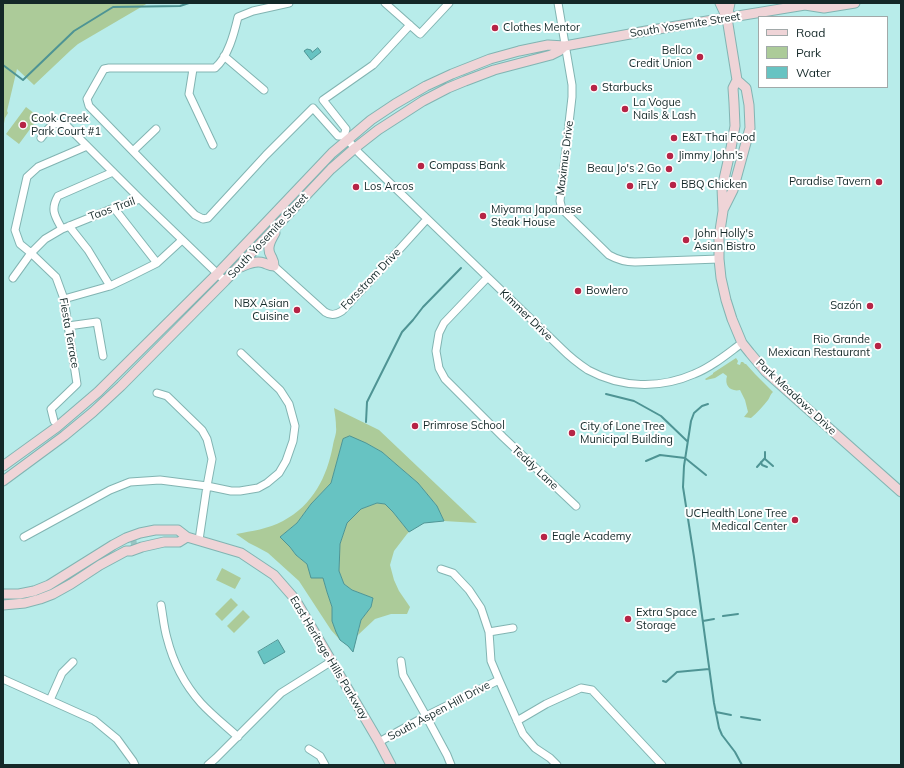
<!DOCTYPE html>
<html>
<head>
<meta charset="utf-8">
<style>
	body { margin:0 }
	#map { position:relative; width:904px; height:768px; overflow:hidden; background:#b8ecea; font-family:Mulish,sans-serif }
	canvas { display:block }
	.frame { position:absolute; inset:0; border:4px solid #142828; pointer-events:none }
	.legend { position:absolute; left:758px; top:16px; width:130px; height:72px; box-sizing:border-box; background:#fff; border:1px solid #a1a9a9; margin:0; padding:5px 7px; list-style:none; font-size:12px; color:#142828 }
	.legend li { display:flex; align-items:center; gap:8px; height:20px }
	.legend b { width:20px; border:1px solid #a1a9a9 }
</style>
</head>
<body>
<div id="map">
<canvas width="904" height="768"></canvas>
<div class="frame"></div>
<ul class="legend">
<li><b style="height:5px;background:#efd4d7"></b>Road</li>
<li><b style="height:11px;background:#accb99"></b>Park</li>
<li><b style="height:11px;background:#67c3c2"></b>Water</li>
</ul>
</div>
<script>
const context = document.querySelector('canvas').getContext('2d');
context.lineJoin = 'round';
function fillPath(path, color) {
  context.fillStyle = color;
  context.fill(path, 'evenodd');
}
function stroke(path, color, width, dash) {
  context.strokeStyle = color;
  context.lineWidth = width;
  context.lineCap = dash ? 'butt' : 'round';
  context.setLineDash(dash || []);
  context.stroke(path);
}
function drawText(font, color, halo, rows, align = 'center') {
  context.font = font + ' Mulish,sans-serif';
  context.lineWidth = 4;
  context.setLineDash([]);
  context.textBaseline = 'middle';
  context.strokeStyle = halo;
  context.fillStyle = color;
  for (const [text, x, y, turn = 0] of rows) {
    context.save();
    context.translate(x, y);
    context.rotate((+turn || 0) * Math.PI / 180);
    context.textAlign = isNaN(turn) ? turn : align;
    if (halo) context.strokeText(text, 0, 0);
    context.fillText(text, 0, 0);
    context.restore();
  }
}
fillPath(new Path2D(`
	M3 3H148L78 44 71 50 34 85 17 69 7 111 8 113 5 118 3 129Z
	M26 107 39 117 19 144 6 134Z
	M736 358 738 361 737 364 740 365 741 362H743L745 364H746L755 374 773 392C770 395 770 397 768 400 763 406 757 413 751 418L744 417 748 412 745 400 740 390C731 392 724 386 727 376L723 373 715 378 706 380 705 379 713 374V373Z
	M334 408 379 430 477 523 444 521 437 506 418 483 382 452 366 443 360 441 343 439 331 483 311 504 297 523 280 537 290 547 296 555 307 564 312 578 323 577 327 592 332 607V621L340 640 331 630 299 581 268 553 257 547 249 543 236 534C252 531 268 529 283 521 313 505 327 477 333 445 334 439 337 433 336 427 336 421 335 414 334 408Z
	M377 503 385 504 393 512 409 532 407 534 394 551 390 565 394 580 399 591 410 607 407 614H391L375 619 358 635 361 620 371 607 373 598 352 590 344 584 339 571 340 544 347 523 361 509Z
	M222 568 241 578 235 589 216 580Z
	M231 598 238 605 222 621 215 614Z
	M243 610 250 617 234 633 227 626Z`), '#accb99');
const water = new Path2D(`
	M318 48 321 52 311 60 304 51 307 49 311 50 312 52Z
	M350 436 366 443 382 452 397 465 418 483 437 506 444 521 424 523 409 532 393 512 385 504 377 503 361 509 347 523 340 544 339 571 344 584 352 590 373 598 371 607 361 620 353 652 348 646 340 640 336 632 332 621V607L327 592 323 578H311L307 564 296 555 290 547 280 537 297 523 311 504 331 483 343 439Z
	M278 640 285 652 264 664 258 652Z`);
fillPath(water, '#67c3c2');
stroke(water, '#4e9494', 1);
stroke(new Path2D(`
	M3 65 23 80 74 31 113 7 180 6 189 3
	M606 394 634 401 661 416 687 441
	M708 404 702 406 694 413 691 421 684 466 683 487 694 557 714 703 719 728 722 735 735 752 742 765
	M366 422 367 402 402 332 413 320 423 307 461 268
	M765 452V459L773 466
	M646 461 660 455 685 458 706 475
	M761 462 762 465 767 467
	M757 467 765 458
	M723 616 738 614
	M703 621 714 619
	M663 681 666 682 677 672 709 669
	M716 712 731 715
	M741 717 760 720`), '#4e9494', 2);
stroke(new Path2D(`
	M131 545 137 544`), '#97c5c3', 9, [9, 4.5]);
const street = new Path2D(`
	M289 3 253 11 238 17C234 34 228 57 215 68H109L104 69 87 99 89 106 195 215 203 219 208 218 266 155 313 108 338 136H344L346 129 323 100 373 65 410 25
	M385 3 420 34 449 3
	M558 3 572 85V97L560 201 562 209 609 255C618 260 625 262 635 262L719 259
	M224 56 264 90
	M193 69 189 94 213 145
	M41 138C48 129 53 119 66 125L140 199
	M347 139 359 153 562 349C570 357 579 364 588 370 621 388 660 389 694 374 712 367 727 354 742 343
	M133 151 156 129
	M114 208 157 263
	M69 226 88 250 110 286
	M62 229C55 216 50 210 58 196L113 172
	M274 266 325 312C331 316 336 315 342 311L387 263 427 219
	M13 278 31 253 45 239 62 229 114 208 140 199 225 281
	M487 278 444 323 439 333 436 351 439 368 445 379 503 437 576 506
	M64 299 110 286 131 276 157 263 182 240
	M68 326 97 322 103 356
	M157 393 167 396 202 430 207 439 212 459 207 486 199 540
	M54 421 51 409 77 384 64 299 56 277 31 253 20 244 15 230 27 177 38 167 87 146
	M24 537 110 490 130 482 160 480 207 486 231 491H240L258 488 267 483 279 473 286 461 293 441 295 426 289 404 280 390 241 353
	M441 569 453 573 469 590 481 608 489 632 491 661 499 680 523 734 535 748 550 758 557 765
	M161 605C163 616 164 628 167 638 173 662 185 685 201 703 212 715 226 726 238 737
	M489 632 513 628
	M401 661 403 675 426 716 447 755 451 765
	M3 679 5 680 94 720 117 739 133 761 135 765
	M50 700 62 673 73 662
	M517 721 546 704 581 688 592 690 662 765
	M379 742 426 716 499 680
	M309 749 320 756 325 765
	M208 765 216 758 281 693 332 661`);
const secondary = new Path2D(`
	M720 3 727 18 737 80 733 88 734 103 735 126 731 148 722 188 723 211 719 237V259L721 278 726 300 732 319 742 343 750 353 766 372 901 492
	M727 18 730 3
	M723 210 733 190 750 128 749 105 746 88 737 80
	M241 267C248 264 256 260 264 263 269 265 270 266 274 266 274 261 273 260 271 256 266 248 271 240 275 233
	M3 466 57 427 98 392 217 274 332 153 371 120 395 104 426 86 452 74 490 59 519 51 548 45 565 46 646 31 805 5 824 8 855 3
	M3 481 64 436 93 412 121 386 225 281 331 169 355 148 378 130 423 101 448 88 465 81 494 70 551 55 559 51 565 46
	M3 594H19L34 591 49 585 113 545 126 538 140 533 155 530H178L187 537 241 553 274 575 295 599 379 742 391 765
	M3 605 25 603 40 599 53 594 71 584 100 565 126 551H131L142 547 164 542H179L187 537`);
stroke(street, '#82b4b2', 9);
stroke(secondary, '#82b4b2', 11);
stroke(street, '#fff', 7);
stroke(secondary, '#efd4d7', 9);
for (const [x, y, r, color] of [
	[495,28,4,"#b62446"],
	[700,57,4,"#b62446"],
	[594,88,4,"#b62446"],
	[625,109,4,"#b62446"],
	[23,125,4,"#b62446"],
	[674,138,4,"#b62446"],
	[670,156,4,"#b62446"],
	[421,166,4,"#b62446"],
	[669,169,4,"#b62446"],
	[879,182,4,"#b62446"],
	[673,185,4,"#b62446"],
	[630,186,4,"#b62446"],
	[356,187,4,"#b62446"],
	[483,216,4,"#b62446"],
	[686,240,4,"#b62446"],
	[578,291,4,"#b62446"],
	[870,306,4,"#b62446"],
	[297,310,4,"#b62446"],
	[878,346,4,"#b62446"],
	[415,426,4,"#b62446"],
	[572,433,4,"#b62446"],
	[795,520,4,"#b62446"],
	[544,537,4,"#b62446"],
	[628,619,4,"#b62446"]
]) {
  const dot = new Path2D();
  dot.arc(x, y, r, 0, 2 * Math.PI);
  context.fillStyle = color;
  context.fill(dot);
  stroke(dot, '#fff', 1.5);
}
drawText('11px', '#142828', '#fff', [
	["South Yosemite Street",685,25,-9],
	["Maximus Drive",565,158,-83],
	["Taos Trail",112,209,-20],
	["South Yosemite Street",268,236,-47],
	["Forsstrom Drive",371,279,-46],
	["Kimmer Drive",526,315,44],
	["Fiesta Terrace",69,333,80],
	["Park Meadows Drive",796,397,43],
	["Teddy Lane",535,468,43],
	["East Heritage Hills Parkway",329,658,59],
	["South Aspen Hill Drive",439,711,-28]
]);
drawText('11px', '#142828', '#fff', [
	["Clothes Mentor",503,28],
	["Bellco",692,51,"right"],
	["Credit Union",692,64,"right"],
	["Starbucks",602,88],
	["La Vogue",633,103],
	["Nails & Lash",633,116],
	["Cook Creek",31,119],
	["Park Court #1",31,132],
	["E&T Thai Food",682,138],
	["Jimmy John's",678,156],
	["Compass Bank",429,166],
	["Beau Jo's 2 Go",661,169,"right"],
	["Paradise Tavern",871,182,"right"],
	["BBQ Chicken",681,185],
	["iFLY",638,186],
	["Los Arcos",364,187],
	["Miyama Japanese",491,210],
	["Steak House",491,223],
	["John Holly's",694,234],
	["Asian Bistro",694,247],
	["Bowlero",586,291],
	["NBX Asian",289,304,"right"],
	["Cuisine",289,317,"right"],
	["Sazón",862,306,"right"],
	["Rio Grande",870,340,"right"],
	["Mexican Restaurant",870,353,"right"],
	["Primrose School",423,426],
	["City of Lone Tree",580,427],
	["Municipal Building",580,440],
	["UCHealth Lone Tree",787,514,"right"],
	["Medical Center",787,527,"right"],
	["Eagle Academy",552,537],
	["Extra Space",636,613],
	["Storage",636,626]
], 'left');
</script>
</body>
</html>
